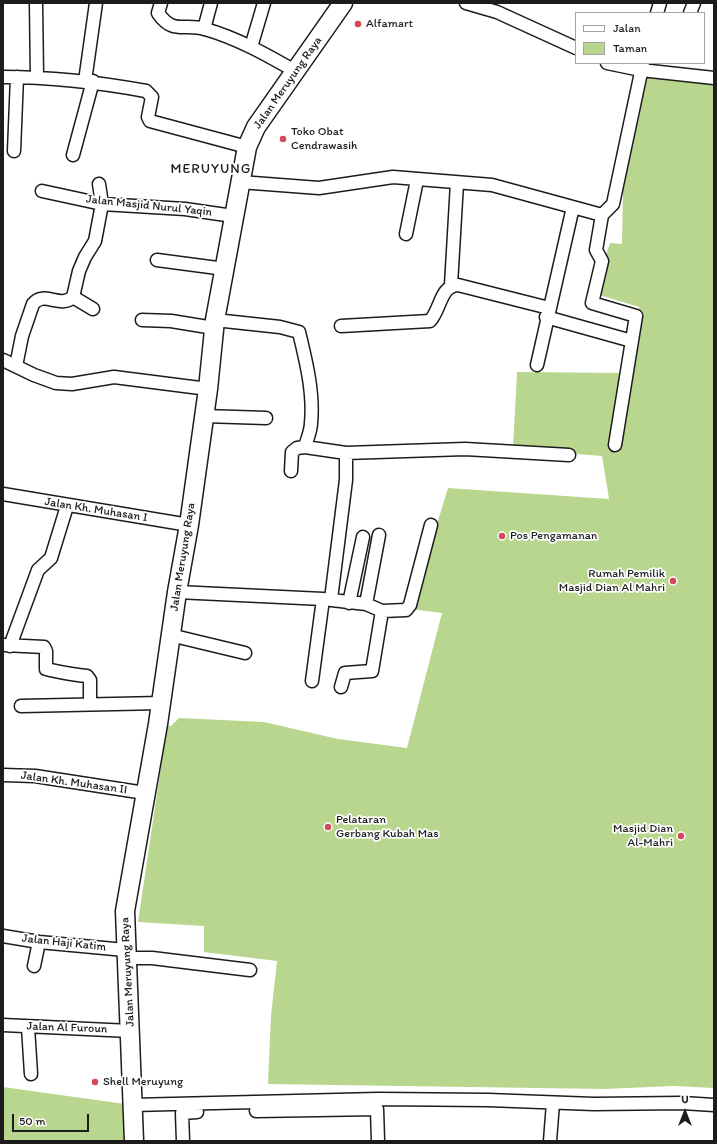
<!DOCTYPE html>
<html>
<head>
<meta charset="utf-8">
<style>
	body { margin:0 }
	#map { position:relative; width:717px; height:1144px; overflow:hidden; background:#fff; font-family:Itim,sans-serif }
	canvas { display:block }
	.frame { position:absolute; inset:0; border:4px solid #1c1c1c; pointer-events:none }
	.legend { position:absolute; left:575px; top:12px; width:130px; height:52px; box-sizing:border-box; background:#fff; border:1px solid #a4a4a4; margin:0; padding:5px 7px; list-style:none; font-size:12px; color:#1c1c1c }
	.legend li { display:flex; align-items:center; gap:8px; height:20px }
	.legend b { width:20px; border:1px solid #a4a4a4 }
	.north { position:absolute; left:665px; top:1092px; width:40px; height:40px; -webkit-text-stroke:3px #fff; paint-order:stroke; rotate:0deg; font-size:11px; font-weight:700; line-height:16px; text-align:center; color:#1c1c1c }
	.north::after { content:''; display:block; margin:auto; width:14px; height:18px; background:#1c1c1c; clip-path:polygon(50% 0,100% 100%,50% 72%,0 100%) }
	.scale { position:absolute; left:12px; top:1114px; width:77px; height:18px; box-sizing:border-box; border:2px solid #1c1c1c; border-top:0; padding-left:5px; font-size:12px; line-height:14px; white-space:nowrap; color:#1c1c1c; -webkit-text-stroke:3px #fff; paint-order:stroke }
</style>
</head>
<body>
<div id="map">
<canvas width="717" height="1144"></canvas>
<div class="frame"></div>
<ul class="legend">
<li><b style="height:5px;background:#fff"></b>Jalan</li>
<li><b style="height:11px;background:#b9d68f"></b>Taman</li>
</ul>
<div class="north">U</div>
<div class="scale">50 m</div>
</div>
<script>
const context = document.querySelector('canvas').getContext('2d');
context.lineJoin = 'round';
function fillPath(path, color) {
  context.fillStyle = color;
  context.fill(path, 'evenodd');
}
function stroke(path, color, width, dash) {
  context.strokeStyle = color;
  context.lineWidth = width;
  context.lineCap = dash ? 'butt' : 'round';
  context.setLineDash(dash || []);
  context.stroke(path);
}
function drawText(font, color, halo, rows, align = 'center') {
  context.font = font + ' Itim,sans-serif';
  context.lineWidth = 3.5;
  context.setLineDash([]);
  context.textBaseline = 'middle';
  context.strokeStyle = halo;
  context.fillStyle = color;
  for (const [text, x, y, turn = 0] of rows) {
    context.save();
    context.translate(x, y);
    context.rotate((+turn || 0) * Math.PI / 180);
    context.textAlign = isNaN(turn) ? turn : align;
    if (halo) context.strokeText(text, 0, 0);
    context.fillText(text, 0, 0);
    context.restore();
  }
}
fillPath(new Path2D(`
	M646 76H714V1088L673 1086 604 1089 268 1084 271 1015 277 961 204 952V926L138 922 167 726H171L179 718 264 722 338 739 407 748 442 613 411 609 448 488 609 499 602 456 513 449 517 372 628 373 639 307 593 293 610 243 622 244 623 185Z
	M3 1087 125 1104V1141H3Z`), '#b9d68f');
const street = new Path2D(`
	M36 3 37 76
	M161 3 158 13C173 35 184 23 205 29 237 38 267 55 295 71
	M466 3 497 12 576 48
	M657 13 660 3
	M690 13 694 3
	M204 29 211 3
	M251 47 264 3
	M607 63 641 70 714 78
	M3 77C53 77 97 82 146 91L152 97 148 117 150 121 247 147
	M85 81 96 3
	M14 151 17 77
	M73 155 93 81
	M240 182 319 188 393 177 492 185 602 215 613 204 643 63
	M42 191 102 204 185 209 233 216
	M602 215 596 250 602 261 592 303 636 316 615 445
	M406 234 417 180
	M157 260 225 269
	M451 285 457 183
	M93 309 73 297 79 271 85 257 95 241 102 204 99 184
	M546 317 632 341
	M142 320 171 321 214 328
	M215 320 280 327 299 332C306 361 314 393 311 423 311 431 307 439 305 447
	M341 326 430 321C441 309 440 286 458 285L549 308
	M3 360 34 375 56 383 72 384 114 377 208 389
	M537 365 573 207
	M16 366 22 336 33 304C44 290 60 309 73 297
	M204 416 266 418
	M291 471 292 452 297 448 305 447 346 453 465 449 569 455
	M3 494 189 525
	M177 592 323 599 366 604 382 611 406 610 410 605 431 525
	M331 599 346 480V453
	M349 603 363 537
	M366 604 379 535
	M170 635 245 653
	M4 645 44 647 46 651V669C60 672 73 675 87 676L90 680V704
	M10 646 38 570 51 558 67 506
	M312 681 323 599
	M341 687 345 673 372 671 382 611
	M21 706 161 703
	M3 775 35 776 145 793
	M3 936 39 942 125 950
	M125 958H152L250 970
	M34 966 39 942
	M3 1025 130 1031
	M28 1027 31 1074
	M132 1105 378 1099 488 1100 594 1104 682 1103 714 1105
	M256 1111 377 1109 378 1141
	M183 1141 182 1113 197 1112
	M550 1141 553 1103`);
const secondary = new Path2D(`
	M134 1141 125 911 158 724 177 592 189 525 208 389 215 320 247 147 256 127 343 3`);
stroke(street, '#1c1c1c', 15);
stroke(secondary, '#1c1c1c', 21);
stroke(street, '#fff', 12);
stroke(secondary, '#fff', 18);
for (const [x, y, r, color] of [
	[358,24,4,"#d1495b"],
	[283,139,4,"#d1495b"],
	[502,536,4,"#d1495b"],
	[673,581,4,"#d1495b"],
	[328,827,4,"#d1495b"],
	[681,836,4,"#d1495b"],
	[95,1082,4,"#d1495b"]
]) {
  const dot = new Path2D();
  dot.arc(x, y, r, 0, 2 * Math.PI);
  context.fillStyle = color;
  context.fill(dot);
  stroke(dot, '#fff', 1.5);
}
drawText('12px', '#1c1c1c', '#fff', [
	["Alfamart",366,24],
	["Toko Obat",291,132],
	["Cendrawasih",291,146],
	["Pos Pengamanan",510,536],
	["Rumah Pemilik",665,574,"right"],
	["Masjid Dian Al Mahri",665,588,"right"],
	["Pelataran",336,820],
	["Gerbang Kubah Mas",336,834],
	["Masjid Dian",673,829,"right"],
	["Al-Mahri",673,843,"right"],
	["Shell Meruyung",103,1082]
], 'left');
drawText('12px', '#1c1c1c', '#fff', [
	["Jalan Meruyung Raya",288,83,-55],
	["Jalan Masjid Nurul Yaqin",149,206,6],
	["Jalan Kh. Muhasan I",96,510,9],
	["Jalan Meruyung Raya",183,557,-81],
	["Jalan Kh. Muhasan II",74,783,8],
	["Jalan Haji Katim",64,943,6],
	["Jalan Meruyung Raya",128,972,-93],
	["Jalan Al Furoun",67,1028,2]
]);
context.letterSpacing = '1px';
drawText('14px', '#1c1c1c', '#fff', [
	["MERUYUNG",211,169]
]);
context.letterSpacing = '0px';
</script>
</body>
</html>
